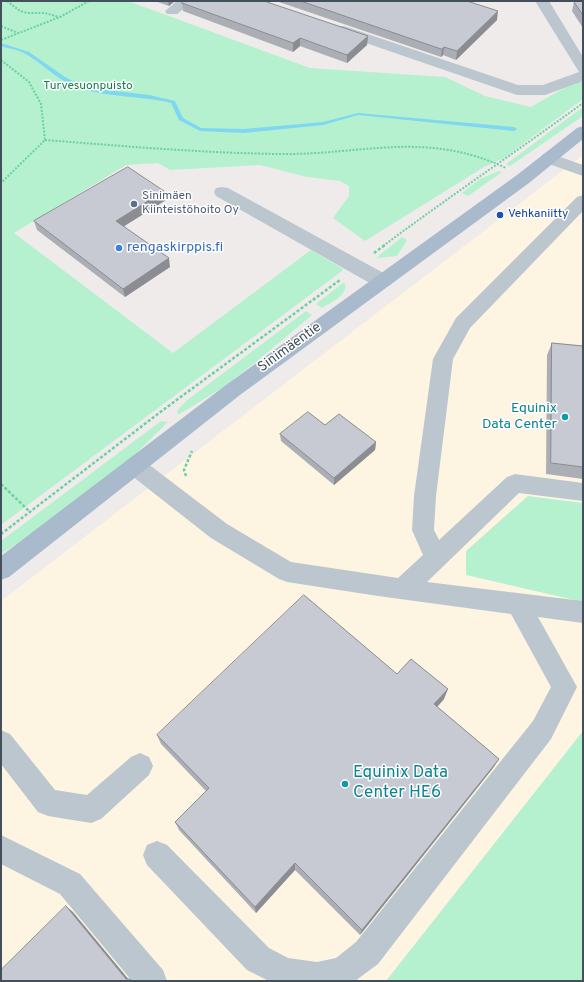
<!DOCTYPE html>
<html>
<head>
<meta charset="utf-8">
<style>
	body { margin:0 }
	#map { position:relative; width:584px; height:982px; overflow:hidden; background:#efebeb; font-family:Overpass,sans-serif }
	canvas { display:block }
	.frame { position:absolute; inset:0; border:2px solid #434f5a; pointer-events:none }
</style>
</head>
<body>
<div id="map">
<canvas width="584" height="982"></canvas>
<div class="frame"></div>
</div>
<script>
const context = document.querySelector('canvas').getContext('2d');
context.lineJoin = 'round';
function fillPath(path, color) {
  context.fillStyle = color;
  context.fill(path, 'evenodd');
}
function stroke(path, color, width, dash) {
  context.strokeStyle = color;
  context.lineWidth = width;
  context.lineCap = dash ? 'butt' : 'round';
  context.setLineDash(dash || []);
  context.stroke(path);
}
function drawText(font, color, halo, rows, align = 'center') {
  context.font = font + ' Overpass,sans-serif';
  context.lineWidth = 3;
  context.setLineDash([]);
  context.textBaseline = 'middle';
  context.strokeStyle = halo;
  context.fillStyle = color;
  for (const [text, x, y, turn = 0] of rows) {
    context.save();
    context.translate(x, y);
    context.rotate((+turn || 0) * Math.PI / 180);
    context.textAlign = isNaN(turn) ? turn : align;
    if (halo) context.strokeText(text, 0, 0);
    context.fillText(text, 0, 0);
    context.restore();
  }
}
fillPath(new Path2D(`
	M583 155V731L386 981H1V601Z`), '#fdf5e1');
fillPath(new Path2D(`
	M1 1H128L310 68 445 77 485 96 531 107 571 84 583 81V99L504 158 484 167 365 241 333 218 349 196V186L340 181 307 177 260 165 170 170 158 163 126 165 14 233 173 353 311 250 343 269 342 271 1 525Z
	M583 107V116L510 166 506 164Z
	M499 171 502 172 468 196 462 193 480 179Z
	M402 237 407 240 397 256 376 258Z
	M343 283H345C348 296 331 302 322 308L316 304Z
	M306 311 312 315 256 362 222 388 178 415 177 411 186 401Z
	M161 421 168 422 124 465 56 518 1 554V541Z
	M528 496 583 503V602L466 575V551Z
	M583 731V981H386Z`), '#b5f1ce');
fillPath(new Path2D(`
	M1 43 29 52 65 77 78 84 99 89 149 95 175 101 183 118 201 128 244 129 323 122 358 113 514 127 517 129 514 131 358 115 323 125 244 133 200 131 179 120 171 103C139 95 104 98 74 86 55 78 42 63 24 53 17 49 9 49 1 46Z`), '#7fd7f1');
stroke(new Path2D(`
	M7 1 20 11 27 13H45L59 17
	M1 26 18 33
	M1 40 60 17 89 1
	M1 60 29 82 41 104 45 140 1 183
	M45 140C123 146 202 153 280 154 363 155 425 130 506 168
	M383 246C449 197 517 151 583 103`), '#6cd0a1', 2, [2, 1.5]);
stroke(new Path2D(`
	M374 253 385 245
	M186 476 184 470 192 451
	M1 484 30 512
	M1 534 163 410 340 280`), '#6cd0a1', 2.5, [3, 2]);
fillPath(new Path2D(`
	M177 1H193L177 14H167L165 11Z
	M535 1H549L583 57V81L545 95H517L334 32 332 29 334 26H344L518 85H543L579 72Z
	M549 153 583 165V176L543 162 541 158 543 154Z
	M222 187 228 188 389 276 391 281 389 286 382 287 375 286 216 196 214 192 216 188Z
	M583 195V211L470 328 453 359 436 496 434 530 439 540 507 477 515 474 583 483V501L519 493 427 582 583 601V623L538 617 577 687 551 739 378 964 355 981H269L247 970 147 865 143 855 147 845 157 841 167 845 269 948 288 958 317 962 336 958 356 942 533 721 551 687 511 614 378 596 287 582 279 579 211 538 127 472 124 466 127 460 135 457 143 460 227 524 291 562 398 578 423 555 412 530 414 496 433 359 456 318 577 197Z
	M1 730 10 734 55 790 87 795 131 757 140 753 149 757 153 766 149 775 101 819 91 823 48 816 38 812 1 764Z
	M1 835 80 874 163 970 167 981H132L60 894 1 864Z`), '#bbc6cf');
fillPath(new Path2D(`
	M583 126V139L529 183 240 395 9 577 1 580V556L226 385 517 175 577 128Z`), '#a9bacd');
fillPath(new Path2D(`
	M155 1H175L169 6Z
	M276 1H467L497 20 456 60 443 55 441 57Z
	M583 1V28L572 11 574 2Z
	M182 3 368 36 367 45 347 63 300 46 293 52 183 11Z
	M164 191 166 200 124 226 170 267 125 297 37 230 34 221Z
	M552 343 583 346V479L546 474 547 355Z
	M325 425 376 442 375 450 334 485 281 441 280 434Z
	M397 674 444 699 437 707 499 759 493 768 360 935 295 870 256 913 179 830 175 822 206 791 161 744 157 735Z`), '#abaeb5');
fillPath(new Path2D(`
	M168 1H175L169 6Z
	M498 11 497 20 456 60 457 51Z
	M368 36 367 45 347 63V55Z
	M300 38V46L293 52V43Z
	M444 47 443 55 441 57 442 49Z
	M164 191 166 200 118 230 116 221Z
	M169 258 170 267 125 297 123 289Z
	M376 442 375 450 334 485V478Z
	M448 689 444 699 430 715 434 704Z
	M499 759 493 768 360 935 362 930Z
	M295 863V870L256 913 255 907Z
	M66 906 73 912 130 981 126 979Z`), '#8b8d93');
const building = new Path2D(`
	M184 1H264L368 36 347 55 300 38 293 43 182 3Z
	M301 1H467L498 11 457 51 444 47 442 49Z
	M583 1V15L574 2Z
	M128 167 164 191 116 221 169 258 123 289 34 221Z
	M552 343 583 346V467L551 463Z
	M308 412 325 425 339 414 376 442 334 478 280 434Z
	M304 595 397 674 411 659 448 689 434 704 499 759 362 930 295 863 255 907 175 822 209 788 157 735Z
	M66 906 126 979H130L132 981H1V970Z`);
fillPath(building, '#c7cad2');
stroke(building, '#8b8d93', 1);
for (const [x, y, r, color] of [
	[134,204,4,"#5c6f8a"],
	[500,215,4,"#1a4fb4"],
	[119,248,4,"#3f7fe0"],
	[565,417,4,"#0f9aa8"],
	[345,784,4,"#0f9aa8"]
]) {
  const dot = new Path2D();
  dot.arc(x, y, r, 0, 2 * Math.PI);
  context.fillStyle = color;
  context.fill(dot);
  stroke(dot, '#fff', 1.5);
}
drawText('12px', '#107f4a', '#fff', [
	["Turvesuonpuisto",88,87]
]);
drawText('12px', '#4e5e75', '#fff', [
	["Sinimäen",142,197],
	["Kiinteistöhoito Oy",142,211]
], 'left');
drawText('12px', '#164399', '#fff', [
	["Vehkaniitty",508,215]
], 'left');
drawText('14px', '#366cbe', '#fff', [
	["rengaskirppis.fi",127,248]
], 'left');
drawText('14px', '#434f5a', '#fff', [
	["Sinimäentie",290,348,-36]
]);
drawText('14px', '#0d838f', '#fff', [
	["Equinix",557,409],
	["Data Center",557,425]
], 'right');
drawText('17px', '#0d838f', '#fff', [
	["Equinix Data",353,774],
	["Center HE6",353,794]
], 'left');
</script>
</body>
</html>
